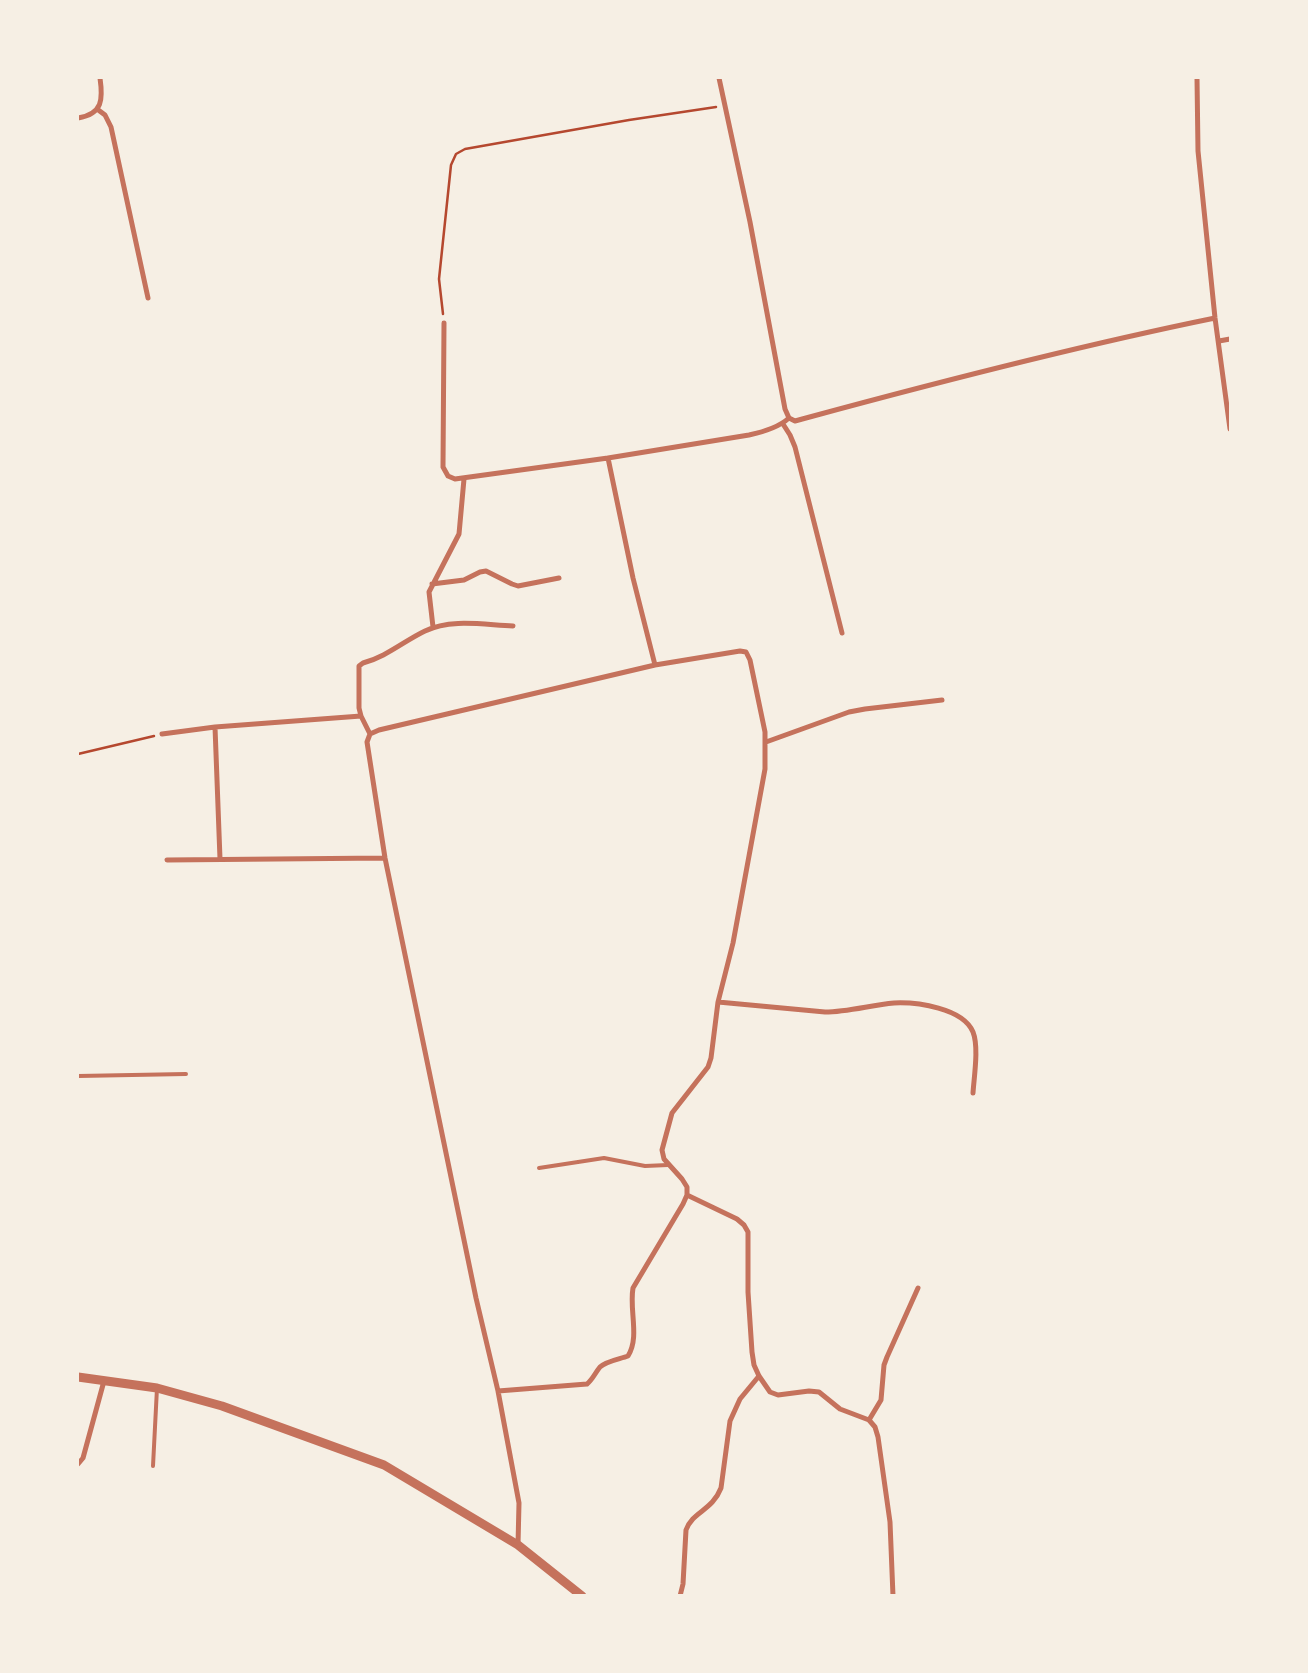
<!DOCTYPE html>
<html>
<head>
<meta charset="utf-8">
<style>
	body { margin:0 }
	#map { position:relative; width:1308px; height:1673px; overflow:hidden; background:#f6efe4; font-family:Raleway,sans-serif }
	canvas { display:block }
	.frame { position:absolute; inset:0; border:79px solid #f6efe4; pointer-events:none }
</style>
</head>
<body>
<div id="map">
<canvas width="1308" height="1673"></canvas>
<div class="frame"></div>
</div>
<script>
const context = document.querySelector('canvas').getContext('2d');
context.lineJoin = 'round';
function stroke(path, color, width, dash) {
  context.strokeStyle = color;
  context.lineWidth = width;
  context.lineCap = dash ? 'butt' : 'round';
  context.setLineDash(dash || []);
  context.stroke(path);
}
stroke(new Path2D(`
	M443 314 439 279 451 165 456 154 465 149 629 120 716 107
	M78 754 154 736`), '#b5482f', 2.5);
stroke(new Path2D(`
	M78 1076 186 1074
	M539 1168 604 1158 645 1166 668 1165
	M153 1466 157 1388`), '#c5725c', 4);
stroke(new Path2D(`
	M719 78 750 222 785 409 789 418 795 421 806 418C942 381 1078 346 1215 318
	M1197 78 1198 151 1215 318 1230 429
	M97 109 105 115 111 127 148 298
	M78 118C103 114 103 99 100 78
	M444 323 443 467 448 476 455 479 608 458 749 435C763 432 778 428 789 418
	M1219 341 1230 339
	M783 424 790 435 795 447 842 633
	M608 458 633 578 655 665
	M432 584 464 580 480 572 486 571 512 584 518 586 559 578
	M433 627 429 592 459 534 464 479
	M215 727 220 859
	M162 734 215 727 361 716
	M370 734 361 716 359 708V666L363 663C386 657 404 641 425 631 451 618 485 625 513 626
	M766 742 849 712 865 709 942 700
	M167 860 385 858
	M718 1002 825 1012C848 1012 871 1005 894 1003 917 1002 963 1008 973 1032 979 1047 974 1077 973 1093
	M687 1195 737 1219 744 1225 748 1232V1292L752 1352 754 1365 759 1376 770 1392 778 1395 809 1391 819 1392 840 1409 869 1420 875 1427 878 1437 890 1522 893 1596
	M498 1391 587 1384C593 1379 595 1373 600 1367 606 1361 620 1359 628 1356 640 1337 629 1310 633 1288L683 1204 687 1195V1187L682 1179 664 1159 662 1150 672 1113 708 1067 711 1058 718 1002 733 943 765 769V732L750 660 746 652 740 651 655 665 379 730 370 734 367 742 385 858 476 1298 498 1391 519 1503 518 1545
	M869 1420 881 1400 884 1365 887 1357 918 1288
	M78 1464 83 1458 104 1381
	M680 1596 683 1584 686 1530C693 1511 712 1511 721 1488L730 1421 740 1399 759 1376`), '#c5725c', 5);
stroke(new Path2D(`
	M78 1377 157 1388 222 1406 384 1465 518 1545 582 1596`), '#c5725c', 9);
</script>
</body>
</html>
